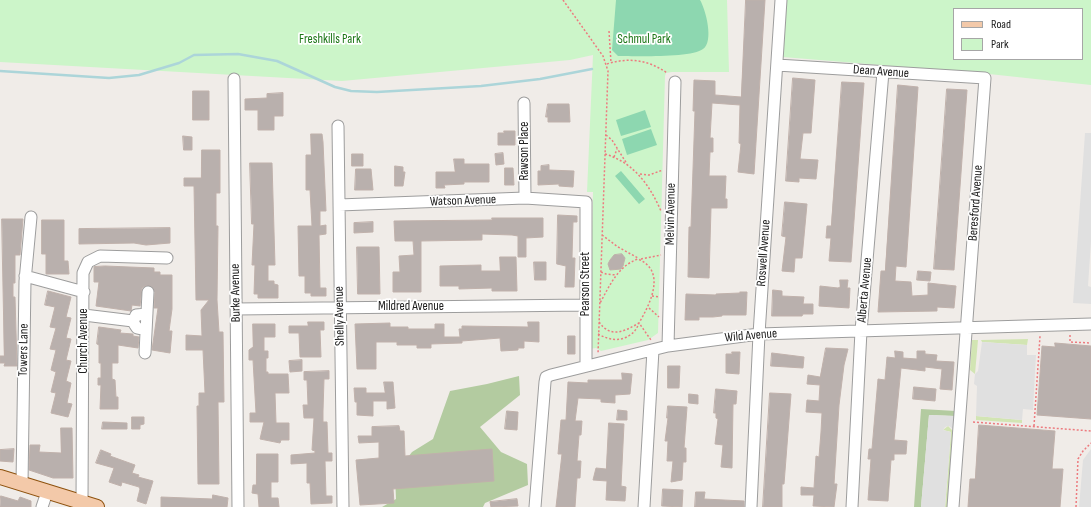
<!DOCTYPE html>
<html>
<head>
<meta charset="utf-8">
<style>
	body { margin:0 }
	#map { position:relative; width:1091px; height:507px; overflow:hidden; background:#f0ece8; font-family:"Sofia Sans Condensed",sans-serif }
	canvas { display:block }
	.legend { position:absolute; left:953px; top:8px; width:130px; height:52px; box-sizing:border-box; background:#fff; border:1px solid #a6a6a6; margin:0; padding:5px 7px; list-style:none; font-size:12px; color:#202020 }
	.legend li { display:flex; align-items:center; gap:8px; height:20px }
	.legend b { width:20px; border:1px solid #a6a6a6 }
</style>
</head>
<body>
<div id="map">
<canvas width="1091" height="507"></canvas>
<ul class="legend">
<li><b style="height:5px;background:#f3c9a9"></b>Road</li>
<li><b style="height:11px;background:#ccf5c9"></b>Park</li>
</ul>
</div>
<script>
const context = document.querySelector('canvas').getContext('2d');
context.lineJoin = 'round';
function fillPath(path, color) {
  context.fillStyle = color;
  context.fill(path, 'evenodd');
}
function stroke(path, color, width, dash) {
  context.strokeStyle = color;
  context.lineWidth = width;
  context.lineCap = dash ? 'butt' : 'round';
  context.setLineDash(dash || []);
  context.stroke(path);
}
function drawText(font, color, halo, rows, align = 'center') {
  context.font = font + ' "Sofia Sans Condensed",sans-serif';
  context.lineWidth = 3.5;
  context.setLineDash([]);
  context.textBaseline = 'middle';
  context.strokeStyle = halo;
  context.fillStyle = color;
  for (const [text, x, y, turn = 0] of rows) {
    context.save();
    context.translate(x, y);
    context.rotate((+turn || 0) * Math.PI / 180);
    context.textAlign = isNaN(turn) ? turn : align;
    if (halo) context.strokeText(text, 0, 0);
    context.fillText(text, 0, 0);
    context.restore();
  }
}
fillPath(new Path2D(`
	M1028 339 1027 345 982 342 981 340Z
	M972 340H978L975 374 970 370Z
	M976 416 1022 420V423L976 420Z
	M948 426 953 431 948 507H945L951 432 943 430Z`), '#d2e5b3');
fillPath(new Path2D(`
	M519 376 520 395 480 427 501 452 527 464 528 485 485 503 483 507H382L396 499 395 474 412 452 433 439 450 391 487 384Z
	M921 409 956 411 954 416 929 415 921 507H914Z`), '#b3cba0');
fillPath(new Path2D(`
	M0 0H727L729 72H672L666 73 665 76 658 333 648 340 601 351 596 348 589 349 593 192H587L593 55 570 60 342 81 0 62Z
	M783 0H1091V85L989 74 783 57 780 48ZM954 9H1082V59H954Z`), '#ccf5c9');
fillPath(new Path2D(`
	M616 0H700C706 10 714 42 703 49 692 58 635 56 618 56L612 50Z
	M645 110 651 127 621 136 616 120Z
	M651 129 657 145 627 155 622 139Z
	M621 171 645 199 639 204 615 176Z`), '#8dd7b0');
fillPath(new Path2D(`
	M1085 133H1091V242L1088 286 1091 287V304L1073 303Z
	M982 342 1027 345V355H1036L1033 410 1023 409 1022 420 976 416 977 386 974 384 975 374 978 371Z
	M929 415 955 416 953 433V429L949 426 945 427 943 430 951 432 945 507H921Z
	M1091 449V507H1079L1083 460Z`), '#e0e0e0');
stroke(new Path2D(`
	M0 71 109 78 139 75 179 63 194 55 238 54 277 61 335 87 351 91 377 92 481 86 540 79 592 69`), '#acd5d9', 2.5);
const building = new Path2D(`
	M746 0H765L754 174 738 172 741 144 739 143 740 105 712 103 710 138H713V152H710L709 176H726L725 199H727V208H711L709 278 688 277 689 227H691L695 111H693L694 80 715 81V95L741 97Z
	M793 78 815 80 811 133H803L800 159 818 160 816 179 799 178V182L786 181Z
	M842 82 864 83 851 262 829 261 831 238H826L827 226H831Z
	M898 85 918 87 906 267 896 266 895 281 911 282 912 296 928 295V283L956 286 954 308 937 307V311L878 312 881 271H885Z
	M947 89 967 90 954 270 934 269Z
	M193 91H209V120H193Z
	M283 93V116H274V130H258V110H245V99L267 98V94Z
	M548 104H569L570 122H548V117H546Z
	M504 131H515V145H498V133H504Z
	M311 134H322L323 142 326 211H320V226L326 225V234L319 235 320 288H326V296H311V293H305V276H299L298 226H312L310 190H306V155H311Z
	M183 136 192 137V150H184Z
	M202 150H220V193H216V226H218L217 300 219 332H223L224 402H218L219 484H198L197 406H199V393H205L203 350H186V335L202 336 201 310 209 300H196L194 186H184V178H201Z
	M503 153 504 164 496 165 495 154Z
	M352 154H363V166H352Z
	M454 159H464V164H489V182H464V184L444 185 445 188H436V172H455Z
	M250 163H272L275 265H268V281H274V284L278 285V298H258V294H254L255 265H252L254 224H252Z
	M549 165V170L574 171 573 187 559 186V184L538 185V171H541V166Z
	M395 166 403 167V172H405L403 186H395Z
	M505 168H513L514 185H505Z
	M356 169H371L373 190H355Z
	M785 202 807 204 802 258H795L794 272 782 271 786 237 782 236Z
	M558 215 577 216V222H573L572 258H575L574 287H565L566 266 557 264Z
	M492 218H543V237L526 238V257H518V236L512 235 482 234V240L421 241V292H393V272H400L399 256 414 255 413 241H395L394 221 492 220Z
	M2 219H23L20 255H15V283H13V297H15L17 366H4L5 363H0V356H4Z
	M42 220H64V261H68L69 274H46V254H42Z
	M373 222V232L354 233V223Z
	M170 228V243L146 245 134 243 79 244V229Z
	M357 247H379L380 294H358Z
	M622 254 625 258 623 266 621 269 610 270 608 264 610 260 614 255Z
	M500 257H516L517 291H492V288L459 289V286H440V266L481 265V271H500Z
	M534 262H546V280H535Z
	M105 266 154 268V272H160V275H172V309L169 331H172L170 353 152 350 158 308H154L155 292 151 286H145L142 288 140 306 132 305 131 311 96 306 99 282H94V267Z
	M918 271 931 272 930 281 917 280Z
	M840 280H848L847 288H850L849 308 819 306 820 286 838 288 840 287Z
	M773 290 782 291V296L804 297 803 304H813V314H803L802 316H772Z
	M48 291 71 297 66 317 71 318 66 338 71 339 66 360 71 361 66 381 71 383 67 403 72 404 68 417 51 413 56 393 51 392 56 372 51 370 56 350 50 349 56 328 50 327 55 307 45 305Z
	M740 292H747L746 315H722V316L713 317H699V320H685L686 294 716 295V294L740 293Z
	M308 322H324V330H320L321 357H300L299 333H289V326H308Z
	M528 322H539V342L524 341V348H518V350L501 351 500 338 462 341V343L431 344V348H417V345H397V342H376V369H357L355 324 390 323V327H408V329H435V324H444V337H460L459 329H462V326L528 327Z
	M253 324H275V337H264V351H268V358H266V372H268V374H288L289 393H275L276 423H289V440H281L280 443 260 439 264 422H250V413H256L253 360H249V350L253 347Z
	M99 327 121 330 120 333 133 334V336L139 337 138 348 118 345V363H112V379L115 380 116 397H118V409H100L101 385H98V378H101V363H99V345L97 344Z
	M568 336H575V354H568Z
	M1055 343 1091 346V419L1037 415 1042 346 1055 347Z
	M826 348 848 349 844 365 839 405 834 484H837L834 507 813 506 814 495H801V487L814 488 816 456 819 457 821 432 822 413 806 412 807 400 819 401 820 385 807 384 808 375 820 377Z
	M895 351 903 352V358L917 359V351H925V354L937 355 936 361 954 362 952 390 940 389 942 369 925 367V371L901 368 894 440 907 441 906 454H894V460H891L888 501 868 500 871 459H868L869 449H872L878 379 885 380 887 357 895 358Z
	M732 352H740L739 374 726 373V354H732Z
	M772 353 804 357 803 368 771 366Z
	M302 360V371L290 372 289 361Z
	M668 366H680L679 388H668Z
	M329 371V379H324L323 411V422H327L328 453H332V461H325L326 496H332V503L311 504 310 483H307V463L291 464V455L315 453V451L312 450 314 418H304L303 405H308L307 380H304V372Z
	M622 373 632 374 630 394 615 395V403L601 402V399L578 398 575 421H582L581 435H579L577 461H581L580 478H577L575 507H556L562 454H558L561 420H566L568 382 588 383V380H622Z
	M384 382H393L395 408 387 409V401H373V416L357 415V402H355L354 388H366V393H385Z
	M914 387 936 389 935 401 913 399Z
	M716 389 737 391 736 404H733L732 468 721 467 723 445 715 444 718 419 716 418V413H714Z
	M770 393 791 394 784 484H782V507H763Z
	M689 394 698 395V404L689 403Z
	M668 406 687 407 684 448H686V462H683L682 480 671 482 673 461H667L668 441H665L668 418H667Z
	M618 410 627 411V420H617Z
	M507 411 518 412 517 430 505 429Z
	M132 417H144V424L140 425V429H132Z
	M103 422 127 423V429H102Z
	M609 423 624 424 621 486 626 487 625 501 606 500 607 481 593 480 596 468 606 469Z
	M979 425 1055 431 1052 469H1063L1060 507H968L970 479H975Z
	M399 426 400 431H404L405 456 492 449 494 481 393 489 394 503 360 505 356 460 379 458V442L359 443 358 436H372V427Z
	M61 428H72L73 478H53L29 470 30 445H40L39 452 61 453Z
	M14 449 13 462 0 461V450Z
	M101 450 111 454 110 456 135 465 132 473 139 475 138 477 153 481 146 504 137 501 140 489 139 487 122 482 121 486 109 482 114 468 96 463Z
	M257 454H278V482H271V498H278L279 507H259L258 494 252 493 253 485H256Z
	M663 489 683 490 682 507 662 506Z
	M696 492H705L704 499 744 501V507H695Z
	M213 495 228 498 227 507H161V497L212 499Z
	M1 496 18 501 20 497 31 501V507H0Z
	M517 499 518 506 491 507 490 502Z`);
fillPath(building, '#b9b0ad');
stroke(building, '#c0b1ab', 1);
const minor = new Path2D(`
	M777 65 985 78 953 507
	M234 79 238 507
	M524 103 525 198
	M338 126 343 507
	M339 205 525 198 586 202V365
	M25 276 84 292
	M236 309 585 305
	M84 315 133 321
	M146 330 137 328 133 322 136 315 147 314
	M668 346 675 82
	M145 353 148 292
	M22 484 25 281 31 217
	M82 503 83 273 88 262 100 256 167 258
	M42 507 47 492
	M535 507 545 382 546 377 551 375 668 346 759 334 1091 324
	M644 507 653 350
	M751 507 759 334 781 0
	M852 507 861 331 883 72`);
const major = new Path2D(`
	M0 477 97 507`);
stroke(minor, '#9d9d9d', 13);
stroke(major, '#8e520e', 16);
stroke(new Path2D(`
	M563 0 603 56 608 71 598 354
	M609 31 611 63
	M607 64C628 57 649 60 667 73
	M606 135 612 140 627 164
	M605 154C634 163 649 184 661 211
	M614 157 617 149
	M640 174 649 175 663 170
	M602 235 618 247 638 258
	M641 259 661 255
	M601 272 606 274 616 275
	M652 296 660 297
	M649 308 659 317
	M599 322C611 339 625 331 639 323L651 340
	M598 334C609 340 620 342 630 335 635 332 637 328 639 323 650 304 667 271 638 259 618 266 610 285 600 303
	M1070 335V342L1091 343
	M973 422 1091 431
	M1034 426 1040 336
	M1076 507 1078 459 1083 451 1091 443`), '#ed7b7f', 1.5, [2, 2]);
stroke(minor, '#fff', 11);
stroke(major, '#f3c9a9', 14);
drawText('13px', '#1c7616', '#fff', [
	["Freshkills Park",330,40],
	["Schmul Park",644,40]
]);
drawText('13px', '#202020', '#fff', [
	["Dean Avenue",881,72,4],
	["Rawson Place",525,151,-90],
	["Watson Avenue",463,201,-2],
	["Beresford Avenue",976,203,-86],
	["Melvin Avenue",671,214,-89],
	["Roswell Avenue",764,253,-86],
	["Pearson Street",586,284,-90],
	["Alberta Avenue",865,290,-85],
	["Burke Avenue",236,293,-91],
	["Mildred Avenue",411,307],
	["Shelly Avenue",340,316,-91],
	["Wild Avenue",751,336,-5],
	["Church Avenue",84,341,-90],
	["Towers Lane",24,350,-89]
]);
</script>
</body>
</html>
